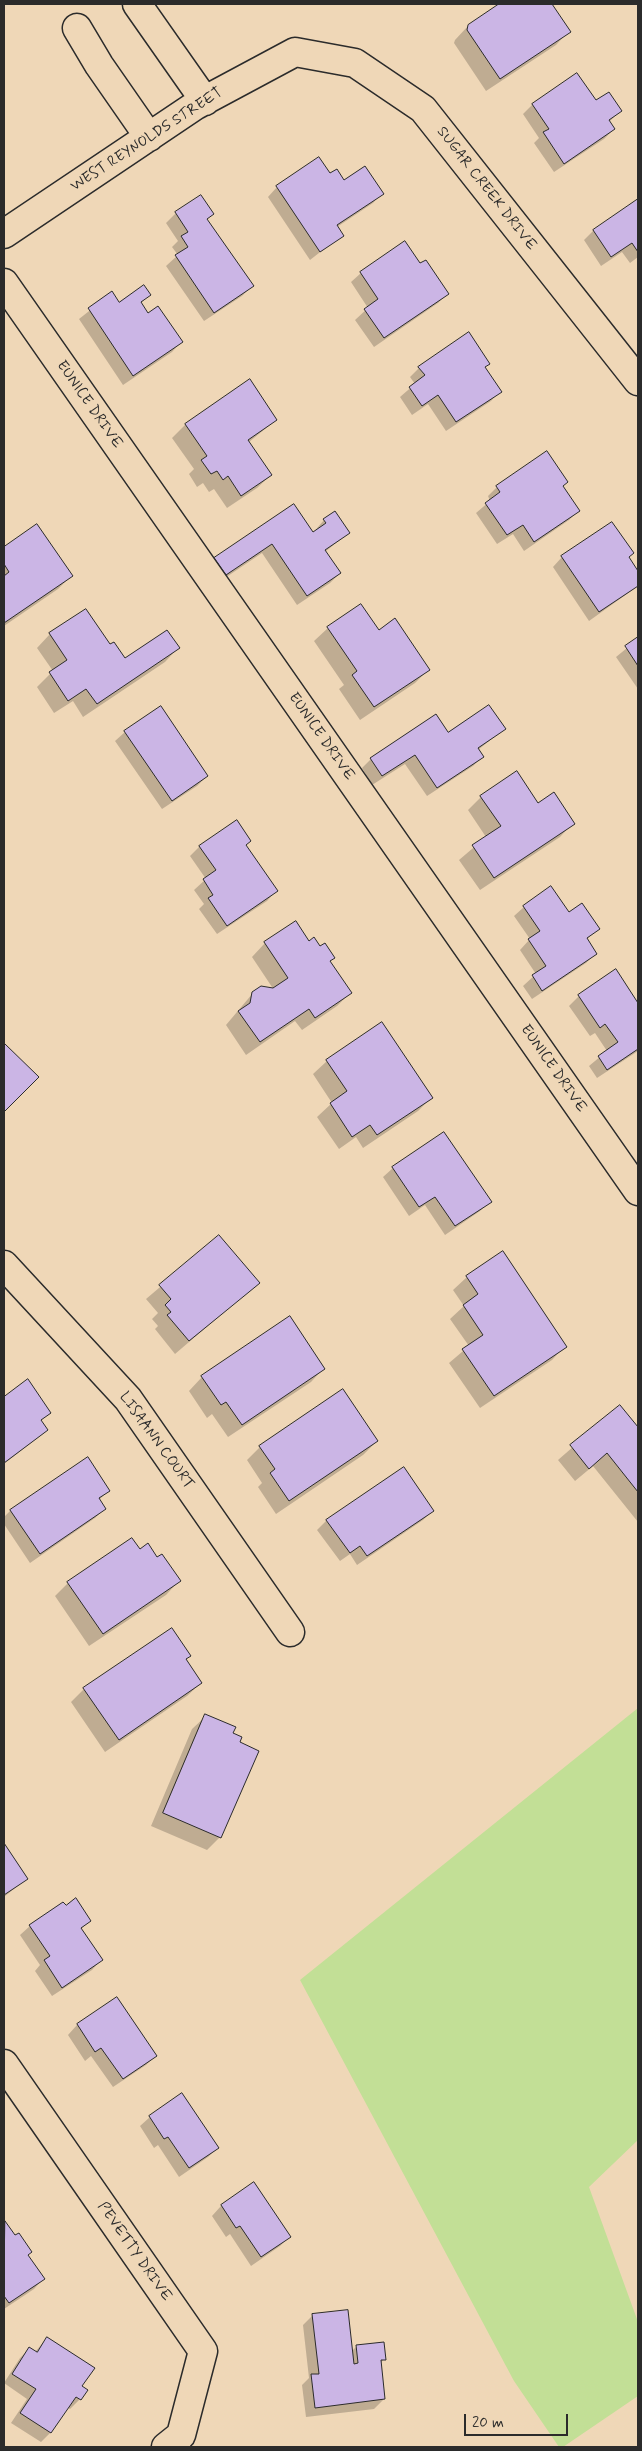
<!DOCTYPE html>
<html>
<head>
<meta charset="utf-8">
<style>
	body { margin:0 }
	#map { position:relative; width:642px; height:2451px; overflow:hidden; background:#efd7b7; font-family:Mynerve,sans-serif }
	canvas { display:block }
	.frame { position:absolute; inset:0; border:5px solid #2b2b2b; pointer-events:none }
	.scale { position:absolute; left:464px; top:2414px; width:104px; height:22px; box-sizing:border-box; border:2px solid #2b2b2b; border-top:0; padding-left:6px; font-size:15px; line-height:18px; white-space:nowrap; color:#2b2b2b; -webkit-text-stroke:4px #efd7b7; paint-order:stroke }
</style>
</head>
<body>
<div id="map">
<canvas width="642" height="2451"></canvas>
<div class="frame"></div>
<div class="scale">20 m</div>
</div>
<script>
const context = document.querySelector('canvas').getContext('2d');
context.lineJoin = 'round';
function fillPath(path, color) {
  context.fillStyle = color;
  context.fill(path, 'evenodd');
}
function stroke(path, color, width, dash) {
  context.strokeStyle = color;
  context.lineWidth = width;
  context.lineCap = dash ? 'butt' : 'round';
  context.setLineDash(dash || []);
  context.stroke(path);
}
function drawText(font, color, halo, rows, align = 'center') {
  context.font = font + ' Mynerve,sans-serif';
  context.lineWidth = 4;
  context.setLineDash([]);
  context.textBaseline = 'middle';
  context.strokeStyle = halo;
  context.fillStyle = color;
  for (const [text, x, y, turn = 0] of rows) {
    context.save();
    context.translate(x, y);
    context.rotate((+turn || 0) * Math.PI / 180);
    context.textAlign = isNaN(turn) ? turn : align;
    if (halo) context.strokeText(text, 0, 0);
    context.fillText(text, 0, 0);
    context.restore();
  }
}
fillPath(new Path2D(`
	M638 1708V2140L589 2187 638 2322V2396L563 2447H559L514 2381 300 1980Z`), '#c2df96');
fillPath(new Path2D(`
	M501 4H550L569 31 556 45 486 91 454 43 455 40 468 26Z
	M595 102 620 111 609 122 614 129 604 139 554 172 534 143 539 138 523 114 532 105Z
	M330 175 382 193 373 203 337 227 342 235 310 260 268 197 277 187Z
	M201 196 212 214 207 220 252 286 242 296 204 321 166 266 178 255 172 247 178 241 166 223 176 213Z
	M638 200V257L630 263 622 252 601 266 584 240 593 231Z
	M420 265 447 294 438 303 374 347 355 320 368 308 351 282 361 273Z
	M112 293 119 303 149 295 140 304 147 314 181 342 172 352 123 385 79 319Z
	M489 363 484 368 500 391 491 401 446 431 428 404 412 415 400 397 415 384 410 377 419 368Z
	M249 381 276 420 249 442 271 475 257 488 227 508 214 489 209 492 203 483 197 487 189 474 194 469 172 438 185 425Z
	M497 487H562L578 511 569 520 524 551 513 534 497 544 476 513 490 501 488 496Z
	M294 506 312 534 324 520 335 513 348 533 325 552 340 573 330 583 297 605 262 553 216 584 206 569 215 559Z
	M37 526 71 576 58 589 4 626V548Z
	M562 557H628L638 573V586L589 621 553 567Z
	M328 628 378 631 428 670 415 683 360 720 339 689 344 685 314 641Z
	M50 634 110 646 125 660 178 648 165 662 83 717 73 701 54 713 37 687 53 671 37 648Z
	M638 639V689L616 657Z
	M504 729 478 750 482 757 473 766 427 796 405 764 372 785 362 768 371 759 447 734Z
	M125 732 207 776 197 786 162 809 115 741Z
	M481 797 538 804 573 823 560 837 480 890 459 860 486 837 468 810Z
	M245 845 276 891 267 901 217 934 199 909 204 904 194 890 206 879 190 856 200 846Z
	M524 907 598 929 586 940 595 954 586 963 532 999 523 986 536 974 520 950 530 939 514 916Z
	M265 943H308L320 948 334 957 329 962 350 993 337 1006 302 1030 295 1021 246 1055 226 1025 253 993 274 990 252 957Z
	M615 971 638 1005V1051L597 1078 589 1066 607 1051 595 1033 590 1036 569 1006 579 996Z
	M4 1045 37 1077 4 1111Z
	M327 1061 431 1098 418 1111 363 1148 356 1137 339 1149 317 1117 332 1103 313 1074Z
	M393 1168 490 1202 480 1211 445 1235 425 1205 409 1216 383 1177Z
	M219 1237 258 1283 175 1354 155 1329 158 1326 152 1319 158 1313 146 1299Z
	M467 1277 565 1346 552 1360 480 1408 449 1363 469 1346 450 1319 464 1306 453 1290Z
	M324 1368 311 1382 228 1437 212 1414 207 1418 189 1391 202 1377Z
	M28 1381 49 1412 40 1422 47 1430 4 1464V1398Z
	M620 1406 638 1429V1522L593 1466 575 1481 558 1460Z
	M377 1441 363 1455 276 1514 258 1487 262 1483 247 1460 260 1447Z
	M404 1469 432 1511 423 1520 357 1565 350 1554 340 1561 317 1530 326 1521Z
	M108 1491 99 1500 104 1509 95 1518 30 1563 4 1524V1517L10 1511Z
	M139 1550 157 1559 179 1581 166 1595 89 1646 55 1596 68 1583Z
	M190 1656 185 1660 201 1683 187 1696 105 1752 71 1702 84 1689Z
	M206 1716 232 1734 220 1837 207 1850 151 1826 192 1729Z
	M4 1845 26 1879 4 1897Z
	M90 1920 80 1930 101 1960 92 1970 52 1996 35 1971 40 1965 20 1935 30 1926Z
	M117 1999 155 2056 146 2065 113 2087 91 2056 85 2061 68 2035 77 2025Z
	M182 2095 218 2148 208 2157 179 2177 158 2145 154 2148 140 2126 150 2117Z
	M254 2184 289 2237 280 2246 251 2266 230 2234 226 2237 212 2216 221 2206Z
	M5 2223 43 2279 34 2289 4 2309Z
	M313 2315 352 2351 356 2347 384 2359 380 2364 384 2399 374 2409 306 2417 302 2385 309 2378 303 2325Z
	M47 2338 81 2386 80 2399 70 2409 67 2407 50 2433 41 2442 11 2423 27 2399 4 2383 20 2358 29 2349 35 2352Z`), '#0003');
const building = new Path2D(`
	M499 4H552L571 32 500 79 467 30 468 25Z
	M577 73 596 100 609 92 622 111 609 120 615 129 564 164 543 132 549 129 532 104Z
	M319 157 330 173 337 169 344 180 365 166 384 194 337 225 344 236 320 252 276 186Z
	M201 195 214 214 207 219 254 286 214 313 175 255 188 247 181 236 188 232 175 212Z
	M638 199V252L632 243 611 257 593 230Z
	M405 241 420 263 426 260 449 294 384 338 364 309 378 299 360 272Z
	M144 285 151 295 141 302 148 313 158 306 183 342 133 376 88 308 112 291 119 302Z
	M469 332 490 364 485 367 502 392 456 422 438 395 422 406 409 387 425 375 418 367Z
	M250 379 277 420 248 440 272 475 241 496 228 476 223 480 217 471 211 474 201 460 207 456 185 424Z
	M547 451 568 482 563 486 580 511 534 542 523 525 507 535 485 503 500 492 496 486Z
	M294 504 313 532 326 523 323 519 335 511 350 533 325 550 341 573 307 596 272 544 226 575 214 558Z
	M612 522 634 553 629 557 638 571V586L599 612 561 556Z
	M37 524 73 576 4 623V576L9 572 4 564V547Z
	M361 604 379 630 395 618 430 670 374 707 352 675 357 671 327 627Z
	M86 609 110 644 114 642 125 658 167 630 180 648 97 704 86 689 68 701 49 672 67 660 49 633Z
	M638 637V666L625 646Z
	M489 705 506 729 478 748 484 757 437 788 415 755 382 776 370 758 436 714 448 732Z
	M161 706 208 776 172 801 124 731Z
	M517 771 538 803 554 792 575 824 494 878 472 845 501 826 480 796Z
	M237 820 251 841 246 845 278 891 227 926 208 898 213 895 203 879 216 870 199 846Z
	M551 886 569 912 582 903 600 929 587 938 597 954 542 991 532 975 546 966 528 939 540 931 523 906Z
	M296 921 309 941 314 937 320 946 325 943 335 958 330 961 352 993 315 1018 309 1009 260 1042 238 1011 250 1003 252 992 261 986 273 988 288 978 264 942Z
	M616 969 638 1003V1049L607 1070 598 1056 618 1042 605 1024 600 1028 578 995Z
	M382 1022 433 1098 377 1135 370 1125 352 1137 330 1103 347 1091 326 1060Z
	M4 1043 39 1077 4 1112Z
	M444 1132 492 1202 455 1226 435 1197 419 1207 392 1167Z
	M219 1235 260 1283 189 1341 167 1315 171 1312 165 1305 171 1299 159 1285Z
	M503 1251 567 1347 494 1396 462 1349 483 1335 463 1305 478 1294 466 1276Z
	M290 1316 325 1369 242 1425 226 1402 221 1405 201 1376Z
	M28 1379 51 1413 41 1420 48 1430 4 1463V1397Z
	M343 1389 378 1441 289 1501 270 1473 275 1469 259 1446Z
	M620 1405 638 1427V1492L607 1453 589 1469 570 1445Z
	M88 1457 110 1491 99 1498 106 1509 40 1554 10 1510Z
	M404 1467 434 1511 367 1556 360 1546 350 1553 326 1520Z
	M132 1538 140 1549 148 1543 157 1557 162 1554 181 1581 103 1634 67 1582Z
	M172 1628 191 1656 186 1659 202 1683 119 1740 83 1688Z
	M205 1714 236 1727 233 1733 242 1737 240 1742 259 1751 221 1838 163 1813Z
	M4 1843 28 1879 4 1895Z
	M76 1898 91 1921 81 1928 103 1960 62 1988 44 1960 50 1956 29 1925 63 1902 66 1905Z
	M117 1997 157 2056 123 2079 101 2048 95 2052 77 2024Z
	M182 2093 219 2148 189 2168 168 2137 164 2139 149 2116Z
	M254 2182 291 2237 261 2257 240 2226 236 2228 221 2205Z
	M5 2221 15 2235 19 2233 32 2252 28 2255 45 2279 9 2303 4 2296Z
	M348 2310 354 2364 358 2363 356 2345 384 2342 386 2360H381L385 2399 315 2408 311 2374H319L312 2314Z
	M47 2337 95 2368 82 2386 88 2390 81 2400 76 2397 51 2433 20 2413 36 2389 12 2374 29 2347 37 2352Z`);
fillPath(building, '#cbb5e5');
stroke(building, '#2b2b2b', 1);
const minor = new Path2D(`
	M137 4 205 101
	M77 28 99 65 149 137
	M4 234 196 105 295 52 355 63 423 109 638 381
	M4 283 638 1191
	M4 1265 128 1399 290 1632
	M4 2064 203 2351 181 2435 166 2447`);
stroke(minor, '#2b2b2b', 31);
stroke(minor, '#efd7b7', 28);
drawText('15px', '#2b2b2b', '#efd7b7', [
	["WEST REYNOLDS STREET",147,140,-33],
	["SUGAR CREEK DRIVE",486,189,52],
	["EUNICE DRIVE",89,405,55],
	["EUNICE DRIVE",321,737,55],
	["EUNICE DRIVE",553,1069,55],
	["LISAANN COURT",156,1441,54],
	["PEVETTY DRIVE",134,2252,55]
]);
</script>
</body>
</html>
